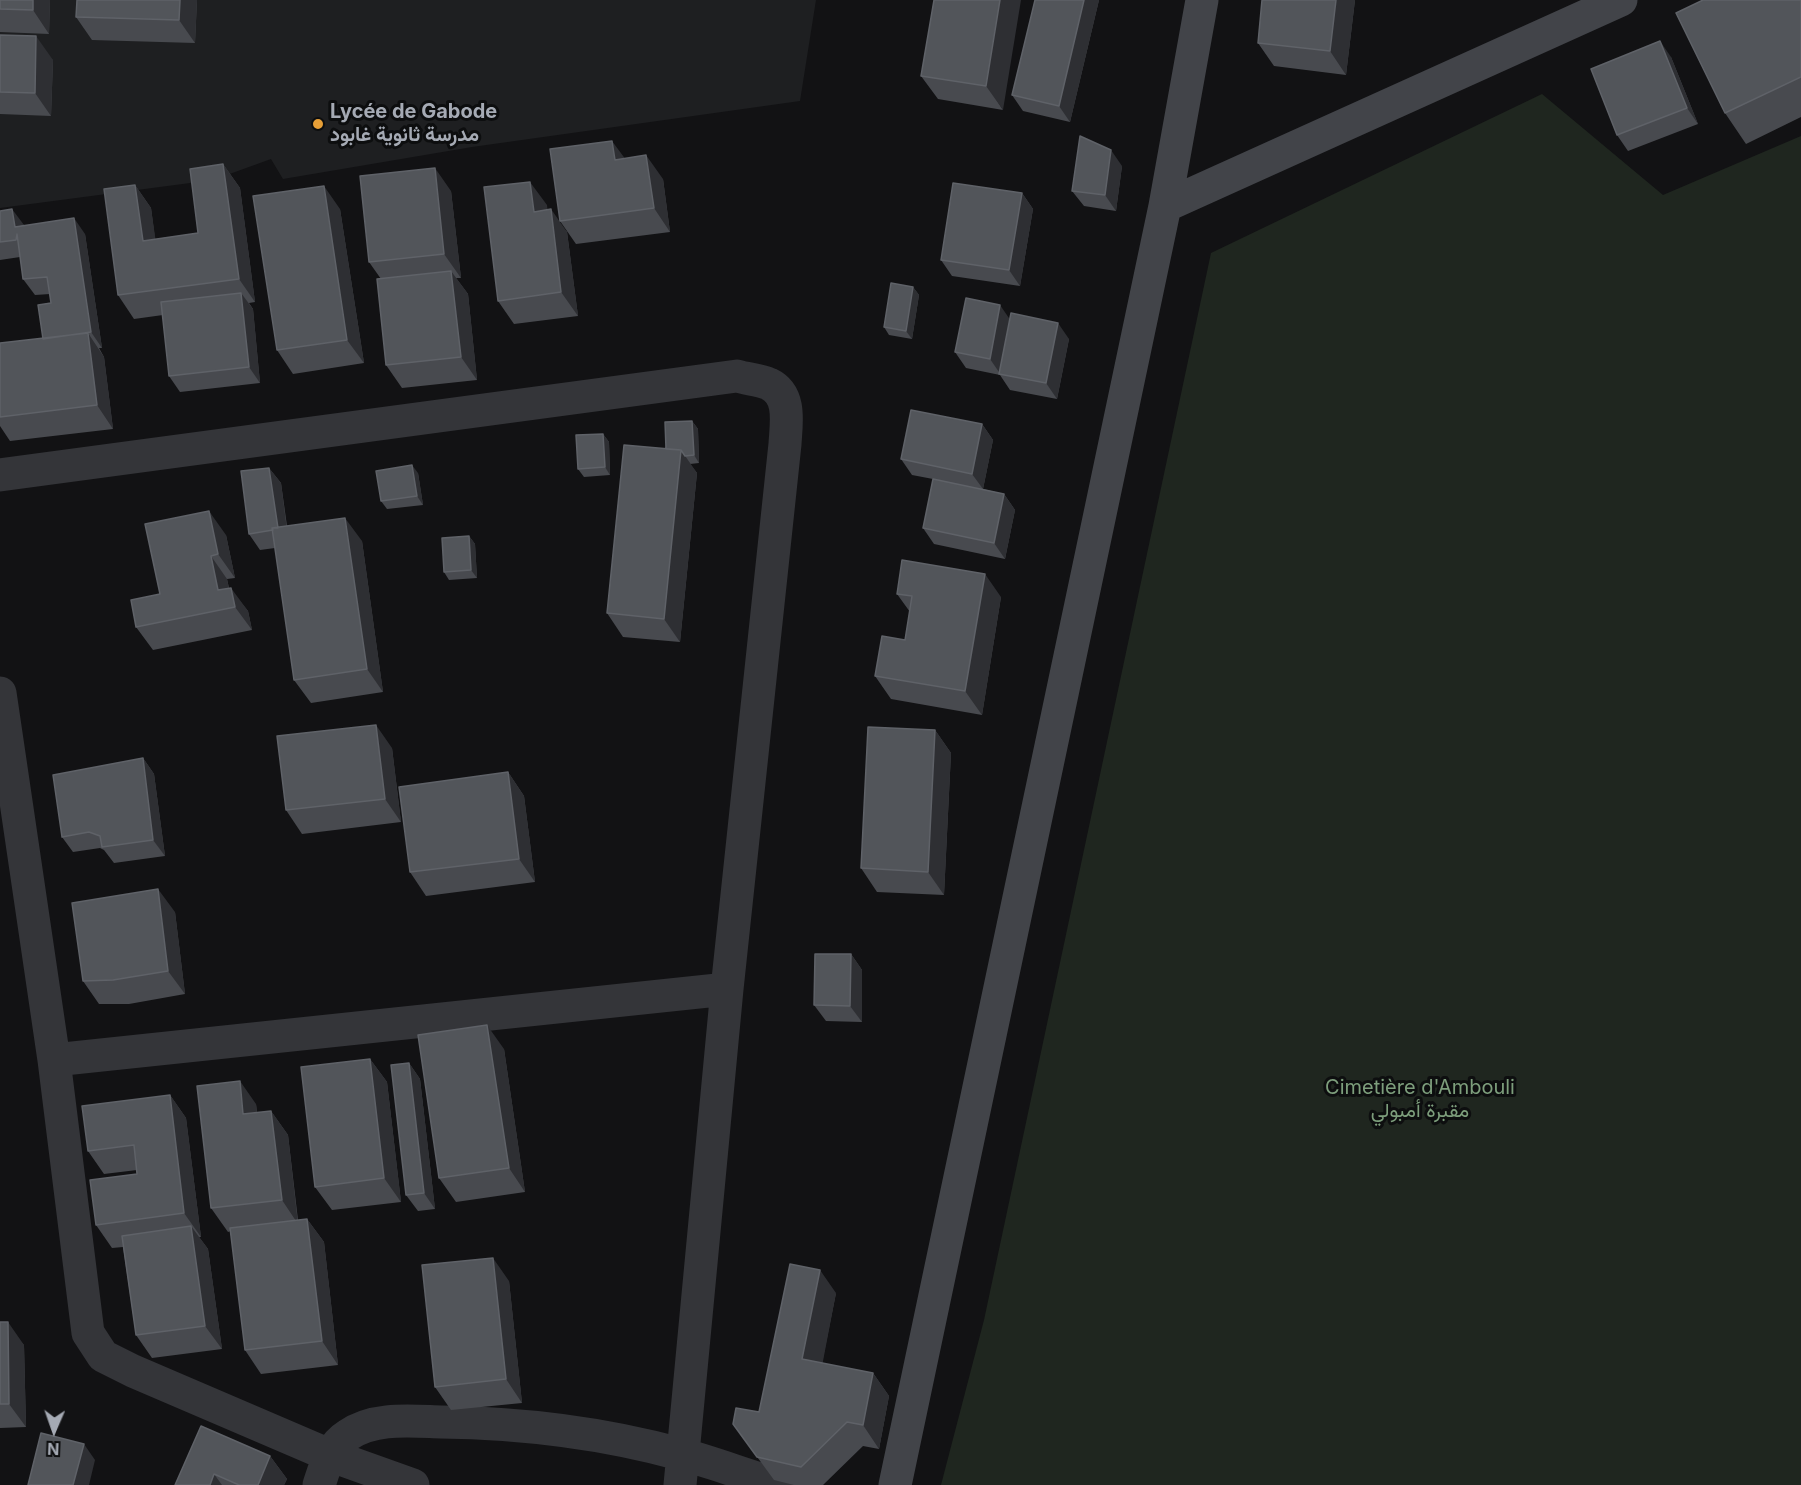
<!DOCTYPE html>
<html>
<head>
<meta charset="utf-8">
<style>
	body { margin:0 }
	#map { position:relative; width:1801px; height:1485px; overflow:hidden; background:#121214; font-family:Inter,sans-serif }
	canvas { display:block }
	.north { position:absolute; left:24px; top:1401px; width:60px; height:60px; -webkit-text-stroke:4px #0d0e0f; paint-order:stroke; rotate:182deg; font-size:16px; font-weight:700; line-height:24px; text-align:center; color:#a5aab4 }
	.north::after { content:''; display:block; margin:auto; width:21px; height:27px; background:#a5aab4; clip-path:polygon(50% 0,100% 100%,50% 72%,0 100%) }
</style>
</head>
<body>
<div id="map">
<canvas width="1801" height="1485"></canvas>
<div class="north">N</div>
</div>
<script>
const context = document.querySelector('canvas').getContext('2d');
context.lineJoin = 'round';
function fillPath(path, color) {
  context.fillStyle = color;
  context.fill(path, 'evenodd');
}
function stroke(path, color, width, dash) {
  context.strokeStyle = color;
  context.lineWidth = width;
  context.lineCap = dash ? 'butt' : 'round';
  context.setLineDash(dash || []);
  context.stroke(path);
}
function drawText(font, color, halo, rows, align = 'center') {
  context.font = font + ' Inter,Vazirmatn,sans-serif';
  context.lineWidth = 6;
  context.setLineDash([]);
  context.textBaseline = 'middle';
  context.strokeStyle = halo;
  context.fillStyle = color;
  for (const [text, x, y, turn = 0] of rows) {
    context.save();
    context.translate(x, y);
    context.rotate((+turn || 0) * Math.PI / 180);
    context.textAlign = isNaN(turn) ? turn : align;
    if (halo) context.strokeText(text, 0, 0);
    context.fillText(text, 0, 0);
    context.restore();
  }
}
fillPath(new Path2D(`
	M0 0H816L800 101 472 147 283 179 271 159 213 180 0 208Z`), '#1e1f21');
fillPath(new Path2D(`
	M1542 94 1663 195 1801 136V1485H941L984 1320 1211 253Z`), '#1f261f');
stroke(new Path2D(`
	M0 475 737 376C747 379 760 380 769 384 792 395 786 424 785 444L727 989 680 1485
	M0 693 54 1060 88 1333 103 1356 133 1371 329 1455 413 1485
	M54 1060 727 989
	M319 1485C325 1467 330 1446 348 1435 374 1417 410 1421 441 1422 521 1423 603 1433 680 1454 714 1462 746 1476 781 1485`), '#343539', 33);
stroke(new Path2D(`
	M1165 206 1621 0
	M895 1485 1165 206 1202 0`), '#424449', 33);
fillPath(new Path2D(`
	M0 0H50L49 34 0 32Z
	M197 0 195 43 92 40 76 17Z
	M934 0 1003 110 938 99 921 76Z
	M1035 0H1099L1070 122 1023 111 1012 95Z
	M1355 0 1346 75 1274 66 1258 43Z
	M1801 0V117L1746 144 1725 113Z
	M0 35 53 60 51 116 0 114Z
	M1671 57 1698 124 1628 151 1617 135Z
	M223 164 240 188 255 302 249 303 253 309 260 383 180 392 169 376 163 315 134 319 118 295 135 185 151 208 155 239 198 233Z
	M1122 166 1116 211 1084 206 1072 191Z
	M663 179 670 232 576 244 560 221Z
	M451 191 461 278H456L468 294 477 380 402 388 386 365 381 279 369 262Z
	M1022 193 1033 209 1020 286 952 276 941 260Z
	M547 205V210L567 232 578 316 514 324 498 301Z
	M340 209 364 363 293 374 277 350Z
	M0 211 24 225 85 234 102 348H99L104 357 113 429 10 441 0 426V343L43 339 51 303 50 294 35 295 23 279 20 257 0 260Z
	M913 287 919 295 912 339 889 335 884 327Z
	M1010 319 1069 339 1057 399 1010 390 1000 375 966 368 955 352Z
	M692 421 698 429 699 463 690 464 697 473 680 642 623 637 607 613 666 449Z
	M982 424 993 440 983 489 1004 494 1015 510 1005 559 934 544 923 528 933 479 912 475 901 459Z
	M603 434 609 442 610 475 584 477 578 469Z
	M269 468 281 483 287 526 362 541 383 692 311 703 294 680 275 548 260 550 249 534Z
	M418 473 423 505 387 509 381 501Z
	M226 535 235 578 227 579 229 588 248 611 252 630 153 650 136 627 160 594Z
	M469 536 475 544 477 578 449 580 444 572Z
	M897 594 1001 597 982 715 891 699 875 676 905 640 910 612Z
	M935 730 951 753 944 895 877 892 861 868Z
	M392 748 401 822 302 834 286 810Z
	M143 758 154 774 165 856 114 863 104 850 100 848 73 852 62 837Z
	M508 772 524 796 535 882 426 896 410 872Z
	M175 912 185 994 129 1004H99L83 981Z
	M851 954 862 970V1022L826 1021 814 1005Z
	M504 1049 525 1192 456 1202 439 1178Z
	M370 1059 387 1082 401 1202 332 1210 315 1187Z
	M409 1063 420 1079 435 1209 418 1211 406 1195Z
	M170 1095 186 1118 201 1237H199L208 1249 222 1349 152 1358 136 1335 123 1247 112 1248 96 1225 137 1174V1170L104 1174 88 1151Z
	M256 1104 257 1113 271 1111 288 1135 298 1220 307 1219 324 1242 338 1365 261 1374 245 1350 231 1231 228 1232 211 1208Z
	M509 1281 522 1403 451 1410 435 1387Z
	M836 1293 822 1363 873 1373 889 1396 879 1449 863 1446 823 1485H794L774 1480 733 1424 759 1412Z
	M0 1322 24 1345 26 1427 0 1428Z
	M270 1456 287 1479 284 1485H175Z`), '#484a4f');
fillPath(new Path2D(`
	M33 0H50L49 34 33 10Z
	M180 0H197L195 43 179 20Z
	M1000 0H1021L1003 110 986 86Z
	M1084 0H1099L1070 122 1059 106Z
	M1336 0H1355L1346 75 1330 51Z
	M36 36 53 60 51 116 35 93Z
	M1660 41 1671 57 1698 124 1687 108Z
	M612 141 629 164 615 160Z
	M1111 150 1122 166 1116 211 1105 195Z
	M646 155 663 179 670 232 654 208Z
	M223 164 240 188 255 302 239 279Z
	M435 168 451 191 461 278 444 254Z
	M530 182 547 205 550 235 534 212Z
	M135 185 151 208 159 264 143 241Z
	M324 186 340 209 364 363 347 340Z
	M1022 193 1033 209 1020 286 1009 270Z
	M12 209 24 225 15 227Z
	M551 209 567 232 578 316 561 292Z
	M74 218 85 234 102 348 91 332Z
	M451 271 468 294 477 380 461 357Z
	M913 287 919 295 912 339 906 331Z
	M241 293 253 309 260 383 249 367Z
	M1000 305 1011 321 1001 375 990 359Z
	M1058 323 1069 339 1057 399 1046 383Z
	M88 333 104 357 113 429 97 405Z
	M692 421 698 429 699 463 694 455Z
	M982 424 993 440 983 489 972 474Z
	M603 434 609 442 610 475 605 467Z
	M681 450 697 473 680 642 664 619Z
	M412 465 418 473 423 505 417 496Z
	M269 468 281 483 289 546 278 530Z
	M1004 494 1015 510 1005 559 994 543Z
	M209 511 226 535 235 578 218 554Z
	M345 518 362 541 383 692 367 669Z
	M469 536 475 544 477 578 471 570Z
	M211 556 227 579 233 608 218 590Z
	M985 574 1001 597 982 715 965 691Z
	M231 588 248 611 252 630 235 607Z
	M376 725 392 748 401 822 385 799Z
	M935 730 951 753 944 895 928 872Z
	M143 758 154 774 165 856 153 840Z
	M508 772 524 796 535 882 519 859Z
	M158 889 175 912 185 994 168 971Z
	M851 954 862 970V1022L850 1006Z
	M487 1025 504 1049 525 1192 509 1168Z
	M370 1059 387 1082 401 1202 384 1178Z
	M409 1063 420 1079 435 1209 424 1193Z
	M240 1081 256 1104 260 1137 243 1114Z
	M170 1095 186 1118 201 1237 184 1213Z
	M271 1111 288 1135 298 1224 282 1200Z
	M307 1219 324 1242 338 1365 322 1341Z
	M191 1226 208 1249 222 1349 205 1326Z
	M493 1258 509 1281 522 1403 506 1379Z
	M820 1270 836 1293 819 1382 802 1359Z
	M8 1322 24 1345 26 1427 9 1404Z
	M873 1373 889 1396 879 1449 863 1425Z
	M84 1444 95 1460 89 1485H73Z
	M270 1456 287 1479 284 1485H258Z
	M214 1474 222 1485H210Z`), '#2e2f33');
const building = new Path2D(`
	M0 0H33V10L0 9Z
	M77 0H180L179 20 76 17Z
	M934 0H1000L986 86 921 76Z
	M1035 0H1084L1059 106 1012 95Z
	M1262 0H1336L1330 51 1258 43Z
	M1703 0H1801V77L1725 113 1676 13Z
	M0 35 36 36 35 93 0 92Z
	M1660 41 1687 108 1617 135 1591 69Z
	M1080 136 1111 150 1105 195 1072 191Z
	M612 141 615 160 646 155 654 208 560 221 550 149Z
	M223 164 239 279 118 295 104 189 135 185 143 241 198 233 190 169Z
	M435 168 444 254 369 262 360 176Z
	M530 182 534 212 551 209 561 292 498 301 484 187Z
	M953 183 1022 193 1009 270 941 260Z
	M324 186 347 340 277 350 253 196Z
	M12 209 15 227 74 218 91 332 43 339 38 305 51 303 47 277 23 279 17 234 16 240 0 242V211Z
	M451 271 461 357 386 365 377 279Z
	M891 283 913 287 906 331 884 327Z
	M241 293 249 367 169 376 161 302Z
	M966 298 1000 305 990 359 955 352Z
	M1011 313 1058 323 1046 383 999 374Z
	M88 333 97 405 0 417V343Z
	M911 410 982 424 972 474 901 459Z
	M692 421 694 455 685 456 681 450 666 449 665 422Z
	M603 434 605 467 578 469 576 435Z
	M624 445 681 450 664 619 607 613Z
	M412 465 417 496 381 501 376 471Z
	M269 468 278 528H272L273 530 249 534 241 471Z
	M933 479 1004 494 994 543 923 528Z
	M209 511 218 554 211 556 218 590 231 588 235 607 136 627 131 600 160 594 145 524Z
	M345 518 367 669 294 680 272 528Z
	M469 536 471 570 444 572 442 538Z
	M902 560 985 574 965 691 875 676 882 636 905 640 912 596 897 594Z
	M376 725 385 799 286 810 277 736Z
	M868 727 935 730 928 872 861 868Z
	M143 758 153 840 102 847 100 836 89 832 62 837 53 775Z
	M508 772 519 859 410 872 399 787Z
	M158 889 168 971 113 980 83 981 72 903Z
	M815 954H851L850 1006 814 1005Z
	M487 1025 509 1168 439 1178 418 1035Z
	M370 1059 384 1178 315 1187 301 1067Z
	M409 1063 424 1193 406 1195 391 1065Z
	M240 1081 243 1114 271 1111 282 1200 211 1208 197 1086Z
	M170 1095 184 1213 96 1225 90 1180 137 1174 134 1145 88 1151 82 1106Z
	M307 1219 322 1341 245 1350 230 1228Z
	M191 1226 205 1326 136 1335 122 1236Z
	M493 1258 506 1379 435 1387 422 1265Z
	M790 1264 820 1270 802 1359 873 1373 863 1425 847 1422 801 1467 757 1457 733 1424 736 1408 759 1412Z
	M0 1322H8L9 1404H0Z
	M201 1426 270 1456 258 1485H239L214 1474 210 1485H175Z
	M41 1433 84 1444 73 1485H28Z`);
fillPath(building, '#52555a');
stroke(building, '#5f6268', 1.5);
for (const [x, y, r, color] of [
	[318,124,6,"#e79f37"]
]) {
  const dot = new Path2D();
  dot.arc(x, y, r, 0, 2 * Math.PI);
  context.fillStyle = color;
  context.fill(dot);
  stroke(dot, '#0d0e0f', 2);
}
drawText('bold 20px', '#a5aab4', '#0d0e0f', [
	["Lycée de Gabode",330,112],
	["مدرسة ثانوية غابود",330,135]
], 'left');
drawText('20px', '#7d9e7c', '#0d0e0f', [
	["Cimetière d'Ambouli",1420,1088],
	["مقبرة أمبولي",1420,1111]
]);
</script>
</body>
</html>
